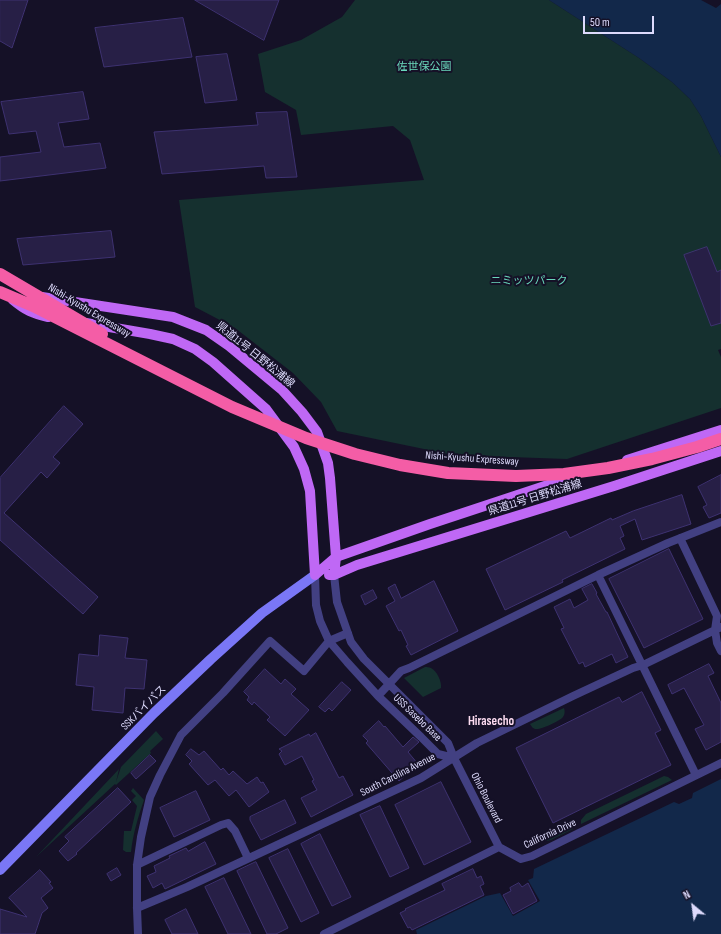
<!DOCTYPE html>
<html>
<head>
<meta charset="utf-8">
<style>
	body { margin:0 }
	#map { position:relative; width:721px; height:934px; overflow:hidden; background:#151127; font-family:"Sofia Sans Condensed",sans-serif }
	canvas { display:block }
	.north { position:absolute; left:673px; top:886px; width:40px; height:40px; -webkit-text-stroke:3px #151127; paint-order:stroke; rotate:331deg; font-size:11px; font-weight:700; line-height:16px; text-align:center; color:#dddafc }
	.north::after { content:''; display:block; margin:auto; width:14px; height:18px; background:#dddafc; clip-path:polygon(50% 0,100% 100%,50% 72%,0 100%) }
	.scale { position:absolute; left:583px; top:16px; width:71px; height:18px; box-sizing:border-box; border:2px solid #dddafc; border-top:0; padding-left:5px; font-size:12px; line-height:14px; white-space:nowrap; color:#dddafc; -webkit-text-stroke:3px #151127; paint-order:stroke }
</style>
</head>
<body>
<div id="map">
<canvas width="721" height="934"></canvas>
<div class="north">N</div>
<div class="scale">50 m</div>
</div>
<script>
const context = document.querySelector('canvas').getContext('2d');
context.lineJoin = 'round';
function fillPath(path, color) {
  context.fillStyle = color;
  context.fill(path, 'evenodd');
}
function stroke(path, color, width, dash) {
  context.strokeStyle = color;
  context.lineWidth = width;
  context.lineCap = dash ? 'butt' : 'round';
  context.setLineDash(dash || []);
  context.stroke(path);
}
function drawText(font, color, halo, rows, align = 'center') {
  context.font = font + ' "Sofia Sans Condensed","Noto Sans JP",sans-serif';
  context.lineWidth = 4;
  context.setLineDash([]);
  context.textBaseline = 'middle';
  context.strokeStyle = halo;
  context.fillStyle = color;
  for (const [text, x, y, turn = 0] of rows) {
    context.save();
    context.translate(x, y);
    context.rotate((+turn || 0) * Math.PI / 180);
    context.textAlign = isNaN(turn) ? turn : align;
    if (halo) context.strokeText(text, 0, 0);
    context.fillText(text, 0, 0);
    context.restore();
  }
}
fillPath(new Path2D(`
	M355 0H549L639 58 672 82 690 99 701 116 721 157V349L718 350 721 357V408L567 459 453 455 337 431 321 402 293 373 235 328 195 307 179 200 424 180 410 140 393 126 301 135 296 110 265 92 258 54 301 40 342 17Z
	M425 667C427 667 429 667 431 668 437 671 442 682 441 688L423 697 404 678Z
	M564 708C565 711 565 714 563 717 560 721 542 729 537 729 533 729 532 727 530 724Z
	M156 731 163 739 150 751 151 753 116 785 115 784 62 833 36 857 119 769 116 782 121 767Z
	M664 776 668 777 672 780 581 824V820L586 814Z
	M133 788 144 800C138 817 133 834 131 852H126L123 850 124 831H131L137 806 132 800 136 796 131 791Z
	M563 824 569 825 573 829 551 840 546 841C546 831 555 828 563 824Z`), '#15302f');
fillPath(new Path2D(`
	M549 0H701L716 8 721 4V157L701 116 690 99 672 82 639 58Z
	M721 779V934H417L416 930 486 896 500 893 513 916 540 901 528 880 533 878 534 869 674 802 679 804 692 798 693 793Z`), '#12284a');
const building = new Path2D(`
	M0 0H28L12 48 0 41Z
	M195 0H279L264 40Z
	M183 18 192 57 104 67 95 28Z
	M227 54 237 100 205 103 196 57Z
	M83 92 89 119 58 123 64 147 100 143 106 168 0 181V157L41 152 36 131 9 134 1 102Z
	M287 112 297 177 266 178 264 166 162 174 154 132 258 125 256 113Z
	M111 231 115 257 23 265 17 239Z
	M707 247 717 272 721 270V323L711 326 684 255Z
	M64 406 83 424 53 457 60 463 47 478 41 472 4 513 98 597 83 614 0 540V478Z
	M721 475V513L709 518 703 507 707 505 698 487Z
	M682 495 691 524 642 540 635 519 620 526 624 536 620 538 625 549 562 580 563 582 505 610 486 569 566 531 570 538 611 518 612 520 633 511Z
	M669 549 703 619 644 648 609 579Z
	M434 581 458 631 411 655 406 646 408 645 401 630 399 631 386 606 395 601 388 588 395 584 401 598Z
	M592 584 597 593 596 594 606 612H607L628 657 616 663 612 654 585 667 583 662 579 664 561 629 564 628 554 607 570 599 574 608 588 600 582 589Z
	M373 590 377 598 365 605 361 596Z
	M100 635 128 638 125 658 147 660 144 689 125 688 123 713 92 710 94 687 76 685 79 654 98 656Z
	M709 664 714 673 708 676 721 703V742L706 750 695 729 704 725 684 688 672 694 668 685Z
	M265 669 281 684 285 679 296 689 291 694 309 710 285 736 267 720 270 717 254 702 252 705 247 700 249 697 244 692Z
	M342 682 351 690 332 711 329 708 325 712 319 707Z
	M642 692 661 730 655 733 671 765 553 823 516 748 619 697 622 702Z
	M379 721 384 727 385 726 403 747 413 737 419 742 408 752 418 764 399 781 366 743 368 741 363 736Z
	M316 733 339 778 343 776 353 795 311 817 301 798 317 790 312 781 314 780 302 756 285 765 279 754 282 751 279 749 309 734 310 736Z
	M191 749 199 755 204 751 221 770 223 768 229 775 233 771 247 784 257 777 261 783 263 782 269 792 249 807 236 790 229 796 215 780 208 785 189 764 192 761 186 755Z
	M150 755 156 761 136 779 131 773Z
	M441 782 471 842 424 865 395 805Z
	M118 788 131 802 76 853 77 854 68 861 59 851 69 841 65 837Z
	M196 791 210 820 174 837 160 808Z
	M285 800 296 823 261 840 250 820V817Z
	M380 806 409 868 390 877 360 815Z
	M320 834 351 897 332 906 301 844Z
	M205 842 216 864 165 889 162 883 153 888 147 876 156 872 154 866 170 858 169 856 186 848 188 851Z
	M288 849 319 913 301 922 269 858Z
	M256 862 288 928 276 934H267L237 871Z
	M117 868 121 875 111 881 107 874Z
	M473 869 477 878 481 876 484 884 480 886 484 895 412 930 410 927 408 928 400 913 406 910 405 909 445 890 442 884Z
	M40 870 51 882 49 883 53 888 41 898 48 908 42 913 35 934H0V909L27 917 9 898Z
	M224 878 251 934H228L205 887Z
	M519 883 522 887 528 883 537 901 513 914 503 895 511 891 510 888Z
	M186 909 198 934H172L165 920Z`);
fillPath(building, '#271f46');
stroke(building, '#3e3271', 1);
stroke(new Path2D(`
	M680 538 717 616 715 630 717 643 721 651
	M315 575 316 605 320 621 329 641 347 662 378 696 421 737 438 754 454 758
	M334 575 337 602 351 642 364 659 448 743 454 758 499 847
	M598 575 696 775
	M378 696 401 671 409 668 598 575 668 543 721 522
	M137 865 221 825 228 823 235 831 248 858
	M137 908 187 887 421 778 477 743 573 696 633 668 643 665 721 627
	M138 934 137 908V865L141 837 150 797 160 775 181 735 223 693 270 641 304 671 329 641 348 633
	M324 934 499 847 521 859 532 856 721 763`), '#424082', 8);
stroke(new Path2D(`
	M0 870 154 713 211 659 262 613 315 575`), '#7a77f6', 10);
stroke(new Path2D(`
	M42 297 173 317 206 330 229 346 282 390 302 412 317 432 328 463 330 478 336 557 334 575
	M13 300C25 310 33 314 48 317
	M86 323 150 334 173 339 195 349 213 362 266 409 294 447 304 469 310 491 315 575
	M627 460 721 430
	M315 575 336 557 430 524 575 476
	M329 575H334L357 565 614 486 721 451`), '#bf68f5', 10);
stroke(new Path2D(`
	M0 274 102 334
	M0 292 33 306 232 407 306 438 355 454 400 465 448 473 516 476 564 474 608 468 652 459 697 447 721 439`), '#f45da6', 12);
drawText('11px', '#6ad8bc', '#151127', [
	["佐世保公園",424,67],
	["ニミッツパーク",529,281]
]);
drawText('11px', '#dddafc', '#151127', [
	["Nishi-Kyushu Expressway",89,311,31],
	["県道11号 日野松浦線",255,355,39],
	["Nishi-Kyushu Expressway",472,459,4],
	["県道11号 日野松浦線",535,498,-17],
	["SSKバイパス",144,708,-45],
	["USS Sasebo Base",417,718,44],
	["South Carolina Avenue",398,775,-27],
	["Ohio Boulevard",486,798,63],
	["California Drive",550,834,-25]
]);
drawText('bold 13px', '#fddcf1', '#151127', [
	["Hirasecho",491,722]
]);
</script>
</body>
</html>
